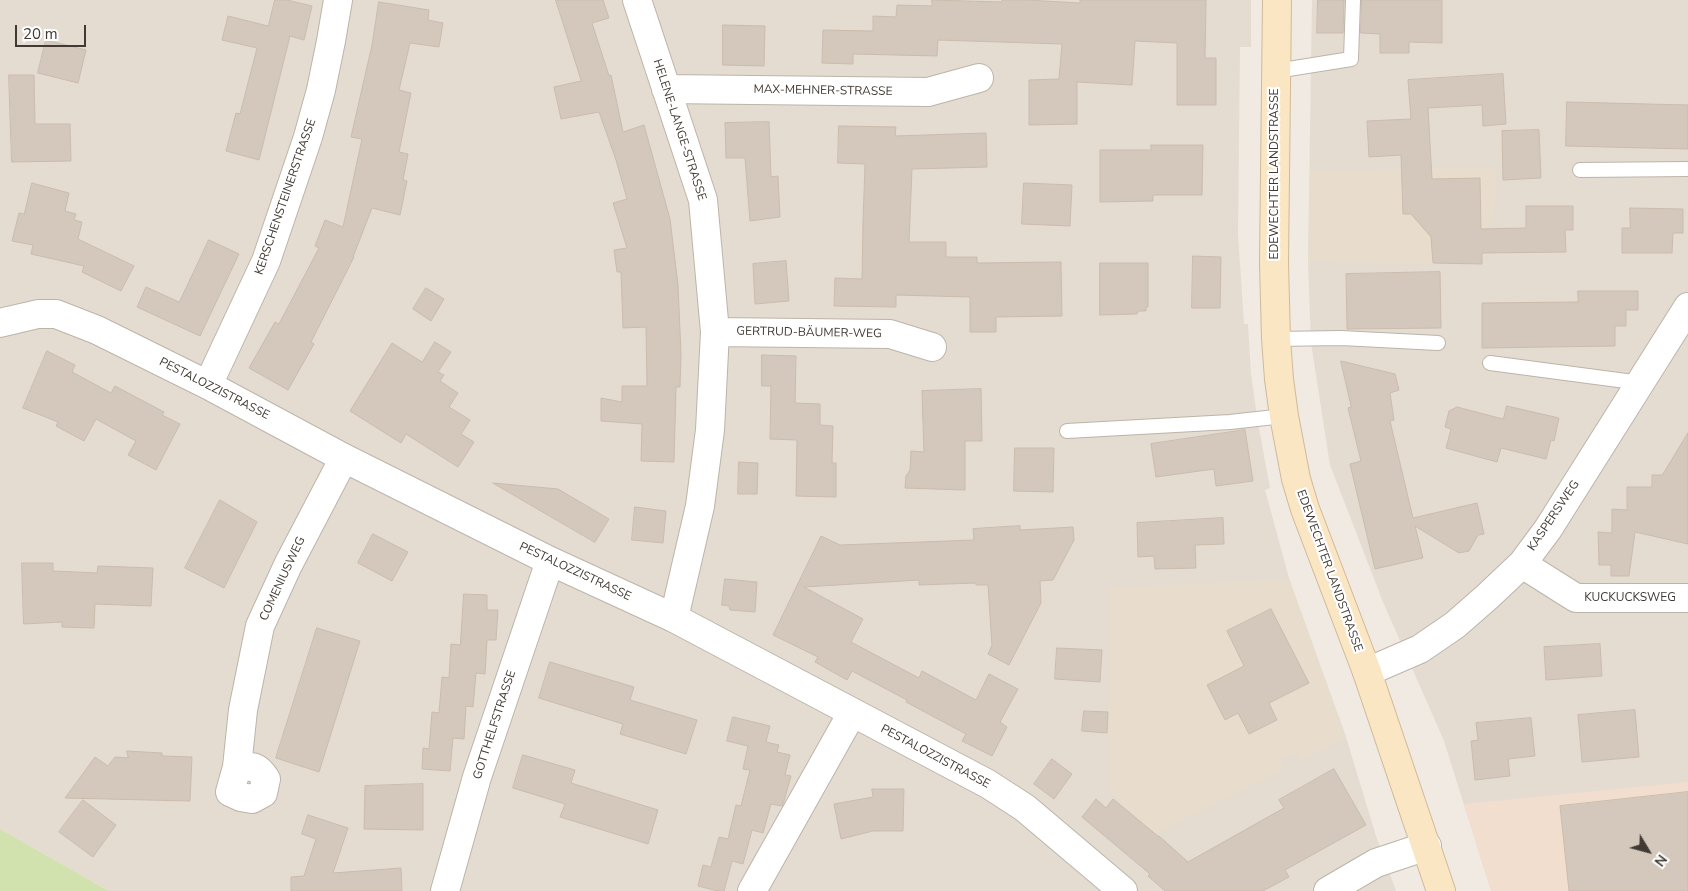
<!DOCTYPE html>
<html>
<head>
<meta charset="utf-8">
<style>
	body { margin:0 }
	#map { position:relative; width:1688px; height:891px; overflow:hidden; background:#f0eae3; font-family:"Nunito Sans",sans-serif }
	canvas { display:block }
	.north { position:absolute; left:1623px; top:826px; width:50px; height:50px; -webkit-text-stroke:4px #fff; paint-order:stroke; rotate:127deg; font-size:14px; font-weight:700; line-height:20px; text-align:center; color:#413a34 }
	.north::after { content:''; display:block; margin:auto; width:18px; height:22px; background:#413a34; clip-path:polygon(50% 0,100% 100%,50% 72%,0 100%) }
	.scale { position:absolute; left:15px; top:25px; width:71px; height:22px; box-sizing:border-box; border:2px solid #413a34; border-top:0; padding-left:6px; font-size:15px; line-height:18px; white-space:nowrap; color:#413a34; -webkit-text-stroke:4px #fff; paint-order:stroke }
</style>
</head>
<body>
<div id="map">
<canvas width="1688" height="891"></canvas>
<div class="north">N</div>
<div class="scale">20 m</div>
</div>
<script>
const context = document.querySelector('canvas').getContext('2d');
context.lineJoin = 'round';
function fillPath(path, color) {
  context.fillStyle = color;
  context.fill(path, 'evenodd');
}
function stroke(path, color, width, dash) {
  context.strokeStyle = color;
  context.lineWidth = width;
  context.lineCap = dash ? 'butt' : 'round';
  context.setLineDash(dash || []);
  context.stroke(path);
}
function drawText(font, color, halo, rows, align = 'center') {
  context.font = font + ' "Nunito Sans",sans-serif';
  context.lineWidth = 4.5;
  context.setLineDash([]);
  context.textBaseline = 'middle';
  context.strokeStyle = halo;
  context.fillStyle = color;
  for (const [text, x, y, turn = 0] of rows) {
    context.save();
    context.translate(x, y);
    context.rotate((+turn || 0) * Math.PI / 180);
    context.textAlign = isNaN(turn) ? turn : align;
    if (halo) context.strokeText(text, 0, 0);
    context.fillText(text, 0, 0);
    context.restore();
  }
}
fillPath(new Path2D(`
	M0 0H1251V47H1240L1238 234 1244 324H1248L1251 374 1258 423 1270 488 1265 490 1289 578 1346 737 1376 836 1396 891H109L0 829Z
	M1312 0H1688V891H1491L1444 741 1383 602 1330 465 1311 343 1308 262Z`), '#e4dcd1');
fillPath(new Path2D(`
	M1688 782V891H1491L1464 804Z`), '#f1dece');
fillPath(new Path2D(`
	M1495 167 1497 190 1482 264 1308 262 1310 171Z
	M1289 579 1346 737 1301 761 1296 752 1281 759 1284 769 1154 834 1110 791 1109 588Z`), '#e8ddcd');
fillPath(new Path2D(`
	M0 829 109 891H0Z`), '#d1e2ae');
const building = new Path2D(`
	M275 0H287L312 6 304 40 290 36 259 160 226 151 236 113 240 114 257 48 222 40 228 16 268 26Z
	M556 0H603L609 18 592 23 609 76 611 75 623 132 644 125 670 219 678 285 681 354 680 387H676L674 462 641 461 642 424 601 421V398L622 402V386H647L646 327 623 328 621 272H617L614 250 627 248 613 203 627 199 616 160 599 112 561 119 554 87 581 81Z
	M932 0 1002 2V0H1027L1080 3V0H1206L1205 58H1216V105H1177V43L1135 41 1132 85 1077 82V124L1029 125V80L1059 79 1062 44 938 40 937 56 853 54V64L822 63 823 30 873 31V16L896 17 897 5 932 6Z
	M1318 0H1344L1343 33H1317Z
	M1362 0H1442V43L1409 42V53H1380V34L1361 33Z
	M379 2 429 10 428 20 443 23 439 47 410 43 399 90 411 93 399 152 408 154 403 180 407 181 400 215 372 208 353 257H354L311 342 314 344 288 390 249 368 275 322 279 324 319 248 315 246 325 220 343 227 362 139 351 137 372 45Z
	M723 25 765 26 764 66 723 65Z
	M46 40 86 50 78 83 38 73Z
	M1503 74 1506 124 1483 126 1482 105 1428 108 1432 179 1480 178 1481 229 1526 228V206H1573V230H1565L1566 252 1482 253V264L1433 263 1431 237 1411 214H1403L1401 155 1369 157 1367 121 1411 119 1408 80Z
	M9 75H34L35 124H70L71 161 12 162Z
	M1567 102 1688 105V149L1566 146Z
	M769 122 771 177 778 176 780 217 750 221 745 158H726L725 123Z
	M839 126 896 127 895 136 986 133 987 167 912 169 909 242H946V257H977V263L1061 262 1062 316 996 317V332H970V297L896 295V307L834 306 835 278 862 279 863 223 865 164 838 163Z
	M1539 130 1541 178 1503 180 1502 131Z
	M1151 145H1203L1202 195H1153V201L1100 202V150H1151Z
	M32 183 69 193 65 211 76 214 74 220 82 222 78 239 134 266 121 291 82 272 84 266 31 254 33 245 12 241 19 213 24 214Z
	M1024 183 1072 185 1070 226 1022 224Z
	M1630 208 1683 209V233H1673L1672 253H1622V228H1630Z
	M209 240 239 254 200 336 137 307 146 287 179 302Z
	M1193 256 1221 257 1220 308H1192Z
	M786 261 789 301 755 304 753 264Z
	M1100 263H1148V307H1146V311H1138L1137 314 1100 315Z
	M1440 272 1441 328 1347 329 1346 274Z
	M426 288 444 299 431 321 413 309Z
	M1578 291H1638V310H1626V326H1615V346L1482 348V303L1578 302Z
	M435 342 451 352 438 372 444 375 440 381 458 393 449 407 470 420 461 434 474 442 458 467 406 434 401 443 350 411 392 343 422 362Z
	M47 351 75 365 72 372 111 393 115 386 164 412 162 415 180 424 156 470 128 455 136 441 96 419 84 441 56 426 58 422 23 408Z
	M762 355 796 356 795 403 820 404V425L833 426 832 463H836V497L796 496 797 440 770 439 771 386H762Z
	M1341 361 1395 374 1399 390 1390 393 1394 420 1390 421 1413 518 1477 503 1484 534 1478 535 1469 551 1459 553 1415 526 1423 558 1375 569 1350 464 1361 461 1348 408 1351 407Z
	M981 389 982 441H965V490L905 488 906 476 910 470 911 451 924 452 922 391Z
	M1507 406 1559 418 1554 441 1551 440 1546 459 1501 448 1497 462 1446 448 1451 429 1445 427 1449 411 1457 407 1503 419Z
	M1245 430 1253 481 1216 486 1214 469 1156 477 1151 444Z
	M1688 433V544L1635 532 1629 576H1611V565H1599L1598 532 1612 533V509L1627 510V487H1652V475H1662Z
	M1015 448H1054L1053 492 1014 491Z
	M739 462 758 463 757 494H738Z
	M493 483 558 489 609 519 595 542Z
	M220 500 257 522 224 588 185 568Z
	M635 507 666 511 663 543 632 540Z
	M1223 518 1224 544 1195 545 1196 568 1155 569 1154 556 1138 557 1137 523Z
	M1020 526V530L1073 527 1074 540 1053 580 1040 581 1041 603 1009 665 988 654 992 645 988 585H976V583L919 585V580L804 587 863 619 851 642 919 678 922 671 976 700 989 674 1018 689 1000 722 1007 727 992 756 962 741 966 734 906 702 907 700 852 671 847 680 815 662 818 657 773 635 821 536 840 545 974 540 973 529Z
	M373 534 408 552 392 581 358 563Z
	M22 563H53V571L97 573 98 566 153 568 151 606 95 604 94 628 62 627V622L24 624Z
	M725 579 757 582 755 612 730 610 729 606 722 605Z
	M464 594 487 595V610H498L496 640H487L485 674 476 673 473 707 466 706 464 739 453 738 450 771 422 769 423 748 429 749 432 712 439 713 442 677 449 678 451 644 460 645Z
	M1271 609 1309 683 1269 703 1277 720 1249 734 1238 713 1225 720 1207 685 1244 666 1227 631Z
	M317 628 360 641 319 772 276 758Z
	M1600 644 1602 676 1546 680 1544 647Z
	M1057 648 1102 650 1100 682 1055 679Z
	M550 662 634 687 630 700 697 720 686 754 620 734 623 724 539 698Z
	M1635 710 1639 757 1582 762 1578 715Z
	M1084 711 1108 712 1107 733 1082 731Z
	M733 717 770 726 766 742 779 745 777 752 790 755 785 775 791 776 784 801 782 806 771 804 763 833 752 830 743 864 732 861 724 891H718L698 886 703 865 711 867 719 837 728 839 736 805 741 806 750 770 743 769 748 746 727 741Z
	M1531 718 1535 756 1508 759 1510 776 1475 780 1471 741 1478 740 1476 723Z
	M127 751 162 753V756L192 757 190 801 65 798 95 757 108 766 115 757 128 758Z
	M523 755 575 770 571 783 658 810 648 844 560 817 565 804 513 788Z
	M1052 759 1072 774 1054 799 1034 784Z
	M1334 769 1366 825 1285 870 1289 877 1263 891H1165L1148 876 1150 874 1082 817 1096 799 1106 808 1113 799 1159 837V836L1188 862 1284 808 1279 800Z
	M423 784V830L364 829 365 786Z
	M872 789H904L903 831H873L841 839 834 804 873 797Z
	M1688 792V891H1569L1560 806Z
	M83 800 116 825 93 857 59 832Z
	M308 815 348 828 333 873 401 868 402 891H291V877L304 876 316 839 302 834Z`);
fillPath(building, '#d4c8bc');
stroke(building, '#cbbcad', 1);
const lane = new Path2D(`
	M1276 71 1351 59 1353 0
	M1580 170 1688 169
	M1276 339 1341 338 1438 343
	M1490 363 1641 383
	M1067 431 1230 422 1284 416`);
const street = new Path2D(`
	M637 0 703 200 715 332 710 430 700 506 674 618
	M666 89 928 92 979 78
	M0 323 38 314H56L97 330 208 385 344 458 550 561 674 618 988 784 1025 808 1123 891
	M715 332 890 334 932 347
	M208 385 266 261 308 137 321 90 331 41 338 0
	M1522 564 1576 598H1688
	M1367 672 1420 649 1455 625 1487 597 1522 564 1548 529 1688 307
	M237 767C252 766 257 765 266 779L263 793 252 799 241 797 230 792 237 767 243 710 260 626 288 565 344 458
	M445 891 477 777 550 561
	M752 891 852 713
	M1328 891 1376 863 1427 846`);
const secondary = new Path2D(`
	M1277 0 1274 263 1276 339 1279 379 1284 416 1296 479 1305 509 1367 672 1441 891`);
stroke(lane, '#bdb4a9', 16);
stroke(street, '#bdb4a9', 30);
stroke(secondary, '#d0ba98', 30);
stroke(lane, '#fff', 14);
stroke(street, '#fff', 28);
stroke(secondary, '#fae6c3', 28);
drawText('12px', '#413a34', '#fff', [
	["MAX-MEHNER-STRASSE",823,91,1],
	["HELENE-LANGE-STRASSE",679,130,72],
	["EDEWECHTER LANDSTRASSE",1275,174,-90],
	["KERSCHENSTEINERSTRASSE",286,197,-71],
	["GERTRUD-BÄUMER-WEG",809,333,1],
	["PESTALOZZISTRASSE",214,389,27],
	["KASPERSWEG",1554,516,-56],
	["EDEWECHTER LANDSTRASSE",1329,571,70],
	["PESTALOZZISTRASSE",575,572,25],
	["COMENIUSWEG",283,579,-65],
	["KUCKUCKSWEG",1630,598],
	["GOTTHELFSTRASSE",495,725,-72],
	["PESTALOZZISTRASSE",935,757,28]
]);
</script>
</body>
</html>
